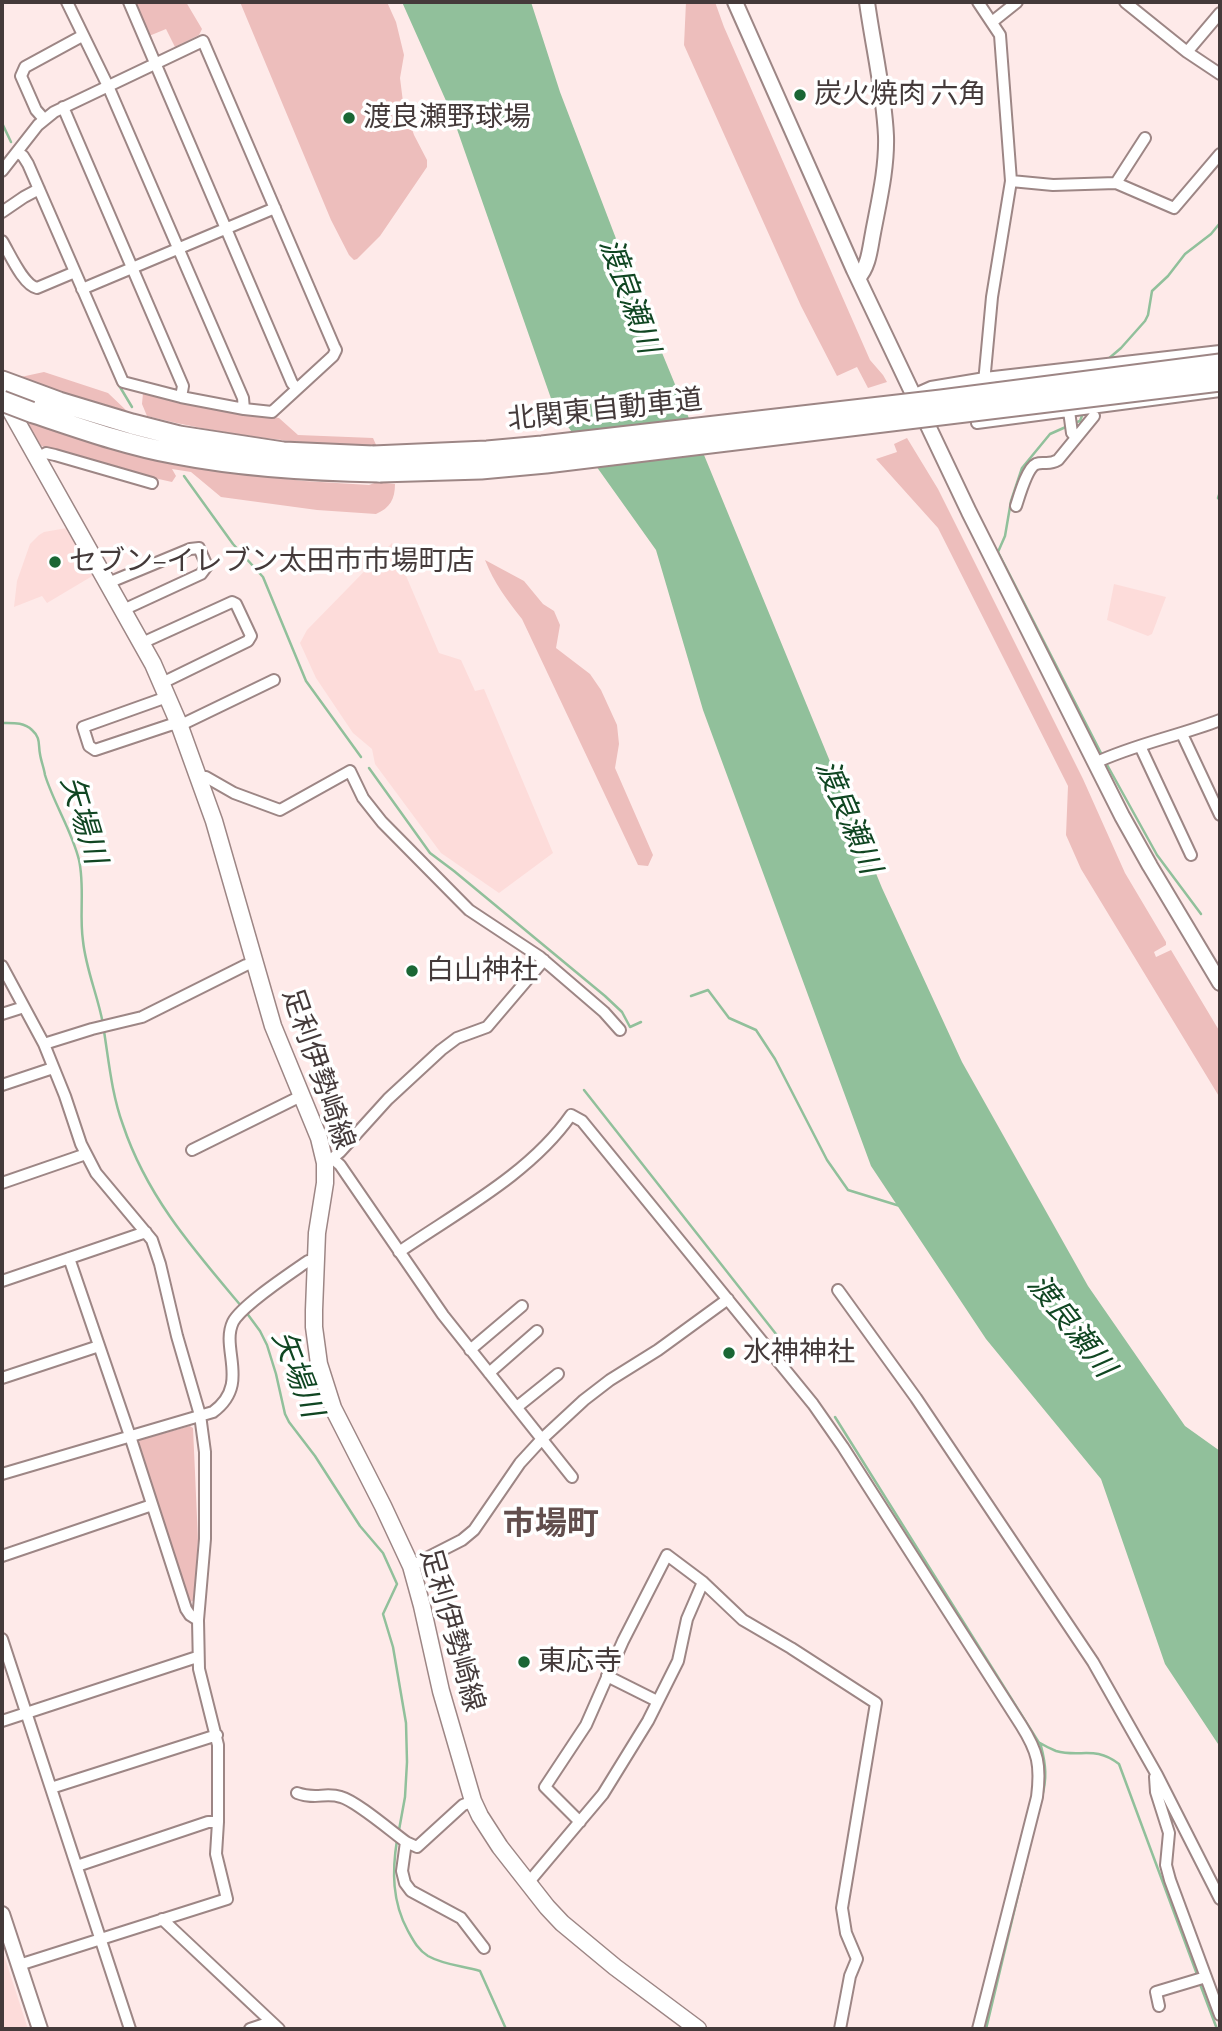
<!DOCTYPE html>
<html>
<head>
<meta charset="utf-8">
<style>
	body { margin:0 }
	#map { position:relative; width:1222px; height:2031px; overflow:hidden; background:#feeae9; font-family:"Alegreya Sans",sans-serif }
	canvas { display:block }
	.frame { position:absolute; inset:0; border:4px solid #443a3a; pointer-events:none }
</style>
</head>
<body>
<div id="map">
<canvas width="1222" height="2031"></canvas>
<div class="frame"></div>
</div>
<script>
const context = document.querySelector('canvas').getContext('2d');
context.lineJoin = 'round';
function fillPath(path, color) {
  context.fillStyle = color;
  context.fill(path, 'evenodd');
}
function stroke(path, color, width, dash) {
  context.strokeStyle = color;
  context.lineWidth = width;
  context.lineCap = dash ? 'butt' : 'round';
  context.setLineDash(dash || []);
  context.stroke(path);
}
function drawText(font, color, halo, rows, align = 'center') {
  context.font = font + ' "Alegreya Sans","Noto Sans JP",sans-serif';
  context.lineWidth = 7;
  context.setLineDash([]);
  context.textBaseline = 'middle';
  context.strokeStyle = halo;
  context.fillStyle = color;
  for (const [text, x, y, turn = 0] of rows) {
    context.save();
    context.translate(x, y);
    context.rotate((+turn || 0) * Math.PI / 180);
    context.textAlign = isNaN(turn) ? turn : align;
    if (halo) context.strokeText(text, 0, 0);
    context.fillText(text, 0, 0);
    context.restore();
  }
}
fillPath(new Path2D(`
	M67 528 94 575 47 603 42 596 14 607 17 581 30 544 39 535 44 532Z
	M392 543 439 653 461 660 475 691 484 689 553 853 499 893 441 853 375 764 372 749 353 733 316 678 300 643 307 630Z
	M1114 584 1166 597 1152 634 1148 636 1107 620Z
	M2 1949 28 2029H2Z`), '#fddcda');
fillPath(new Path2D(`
	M134 2H181L183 4 186 2 202 29 199 35 175 47 166 29 149 36Z
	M240 2H387L396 22 404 55 400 78 403 102 414 135 427 160V167L380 236 357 259 354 260 349 255 331 220Z
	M686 2H715L724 27 870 360 883 375 887 382 868 388 857 367 837 376 801 306 684 45Z
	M44 372 108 393 128 412 95 404 16 378Z
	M143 393 279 418 298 435 373 438 377 447C300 444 222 435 147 416L142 404Z
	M26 421 104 446 226 472 304 481 369 485 377 482 395 484C395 499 390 508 376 514L317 510 221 497 191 472 172 469 176 476 172 482 123 471 41 446Z
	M907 438 938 489 1083 779 1125 873 1166 942V945L1154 952 1156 957 1171 950 1220 1032V1098L1081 869 1066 835 1068 786 938 528 876 459 897 452 894 444Z
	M485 560 524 581 543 604 554 611 560 625 556 648 590 674 601 690 617 725 619 744 615 768 653 855 648 866 638 865 522 619C507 600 494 583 485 560Z
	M190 1426 193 1428 198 1540 194 1600 189 1603 137 1445 140 1440Z`), '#edbebc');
fillPath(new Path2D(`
	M402 2H531L560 92 628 270 882 888 962 1062 1088 1286 1185 1426 1220 1451V1747L1165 1664 1101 1479 986 1339 871 1166 703 710 656 550 554 407 451 112Z`), '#91c09b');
stroke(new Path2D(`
	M2 123 11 142
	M1107 360 1121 348 1145 321 1148 315 1152 291 1168 276 1185 254 1211 234 1220 223
	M117 382 132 407
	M1074 423 1080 421 1083 413
	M1068 426 1050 434 1022 468 1011 501 1005 536 998 552 1103 757
	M184 476 233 544 263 577 306 681 361 757
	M1220 492 1218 498 1220 500
	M2 723C13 723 24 722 32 730 41 738 38 744 40 754 41 761 44 768 45 775 54 804 72 831 79 860 85 887 79 914 83 941 86 970 98 996 103 1024
	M1106 763 1157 855 1201 914
	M369 768 430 853 454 871 605 996 622 1012 630 1027 641 1022
	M691 996 708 990 729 1018 756 1030 775 1059 827 1160 848 1190 900 1206
	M104 1031C109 1063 112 1095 123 1125 147 1197 194 1250 242 1307
	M584 1090 787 1348
	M246 1312 260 1331 267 1345 276 1374 285 1414 289 1422 315 1456 360 1526 383 1553 397 1584 383 1614 393 1647 406 1723 407 1762 405 1797 399 1830
	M835 1417 1041 1746C1046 1765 1047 1778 1042 1797
	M1040 1743C1045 1746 1051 1749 1056 1751 1081 1758 1094 1745 1119 1764L1198 1977
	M397 1840C392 1871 392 1902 408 1931 413 1940 418 1950 428 1956 444 1965 463 1966 480 1971L506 2029
	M1200 1984 1217 2029
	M986 2029 1035 1824`), '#91c09b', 2.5);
const street = new Path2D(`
	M67 2 108 86 243 398 244 409
	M129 2 292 383 297 389
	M978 2 1000 35 1011 181 992 297 982 404 977 423 1220 391
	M1125 2 1187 52
	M1220 13 1187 52 1220 74
	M992 22 1017 2
	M63 107 183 386 181 397
	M44 119 36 110 21 76 25 67 82 36
	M2 171 38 125 54 112 203 41 334 346 336 350 333 356 272 412 244 409 181 397 123 382 28 164 23 156 17 152
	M1011 181 1053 185 1116 183 1174 208 1220 154
	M1116 183 1145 138
	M2 212 24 197 39 189
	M2 241C10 254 23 285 37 288L75 272
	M82 289 275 208
	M913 395 931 387 985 378 1220 351
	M1069 411 1072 433 1076 438
	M37 458 46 453 55 455 152 483
	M1016 506C1019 497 1027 468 1036 464 1044 461 1048 466 1058 460L1094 416
	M108 583 190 549 199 548 207 566 201 574 123 610
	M142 643 232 602 236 604 251 636 248 641 162 683
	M167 697 83 727 89 746 95 750 170 725 185 723 274 680
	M1182 734 1220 815
	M1140 746 1191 855
	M1095 763C1135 744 1179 736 1220 720
	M199 778 206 777 234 793 280 810 350 771 363 798 382 822 469 910 540 957 604 1012 620 1030
	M2 966 44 1044 65 1096 81 1144 96 1173 152 1240 160 1264 177 1336 200 1415 205 1452V1539L198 1620 199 1669 218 1745V1822L216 1854 227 1899 19 1965
	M2 1014 24 1007
	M44 1044 92 1029 142 1017 246 965 254 963
	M2 1085 53 1068
	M192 1150 301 1096
	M333 1159 340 1165 443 1315 572 1477
	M329 1161 340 1152 388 1099 441 1050 457 1038 487 1027 544 960
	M2 1183 86 1154
	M399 1252C457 1212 530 1174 571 1115L582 1121 813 1404 843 1447 1021 1725C1038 1752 1041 1765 1037 1797L978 2029
	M69 1258 130 1436 186 1609 190 1615 198 1620
	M2 1281 146 1232
	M838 1290 916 1398 1093 1662 1157 1775 1220 1899
	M470 1350 522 1306
	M489 1373 537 1331
	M2 1378 99 1346
	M517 1407 558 1374
	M2 1474 213 1412C251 1384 220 1349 233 1322 242 1305 291 1273 308 1261L316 1259
	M2 1556 152 1505
	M411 1566 462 1540 474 1530 520 1463 543 1438 584 1400 610 1380 658 1350 728 1299
	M2 1639 130 2029
	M607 1676 657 1701
	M2 1721 197 1657
	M1155 1777 1156 1792 1169 1833 1166 1865 1170 1880 1220 2015
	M51 1788 217 1735
	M297 1793C316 1800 325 1792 341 1797 356 1801 391 1831 406 1842L417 1847 463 1805 473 1801
	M580 1822 545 1787 586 1725 623 1641 667 1555 703 1582 743 1620 791 1648 876 1703 842 1908 846 1933 857 1959 850 1976 840 2029
	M406 1842 402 1871 405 1883 411 1891 461 1918 484 1948
	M77 1866 208 1822H218
	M528 1883 603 1794 648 1721 678 1661 687 1619 703 1582
	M162 1919 279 2029
	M1159 2006 1156 1992 1206 1977
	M250 2029 271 2022`);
const secondary = new Path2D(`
	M735 2 854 270 969 512 1122 816 1150 866 1220 983
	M858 278C869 266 870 248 873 233 879 201 887 168 886 136 884 91 873 46 867 2
	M2 1914 40 2029`);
const primary = new Path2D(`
	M4 399 153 664 179 724 214 821 273 1026 319 1138 325 1163V1183L317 1233 314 1310V1327L319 1364 333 1408 383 1506 411 1566 422 1606 441 1691 473 1801 480 1816 500 1847 547 1907 562 1923 615 1967 698 2029`);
const highway = new Path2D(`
	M2 381 59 402 132 424 179 436 283 452 373 456
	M31 412C79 428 126 445 176 454 243 467 311 471 380 472`);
stroke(street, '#9d8685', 14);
stroke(secondary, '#9d8685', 18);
stroke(primary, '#9d8685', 19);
stroke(highway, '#9d8685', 23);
stroke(street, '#fff', 10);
stroke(secondary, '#fff', 14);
stroke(primary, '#fff', 16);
stroke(highway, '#fff', 19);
const highwayBridge = new Path2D(`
	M2 401 31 412
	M373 456 487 451 542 446 941 400 1220 364
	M380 472 481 469 546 463 1220 381`);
stroke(highwayBridge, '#9d8685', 23, []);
stroke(highwayBridge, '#fff', 19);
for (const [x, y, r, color] of [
	[800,95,7,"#1a6634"],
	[349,118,7,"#1a6634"],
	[55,562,7,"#1a6634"],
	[412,971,7,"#1a6634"],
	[729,1353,7,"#1a6634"],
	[524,1662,7,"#1a6634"]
]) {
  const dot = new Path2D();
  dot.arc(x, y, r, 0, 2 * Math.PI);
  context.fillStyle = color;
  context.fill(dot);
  stroke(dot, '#fff', 2.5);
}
drawText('28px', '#443a3a', '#fff', [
	["炭火焼肉 六角",814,95],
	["渡良瀬野球場",363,118],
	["セブン−イレブン太田市市場町店",69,562],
	["白山神社",426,971],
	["水神神社",743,1353],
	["東応寺",538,1662]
], 'left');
drawText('28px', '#443a3a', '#fff', [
	["北関東自動車道",605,410,-6],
	["足利伊勢崎線",318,1069,71],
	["足利伊勢崎線",452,1630,74]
]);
drawText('italic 30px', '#104622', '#fff', [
	["渡良瀬川",629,296,70],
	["渡良瀬川",848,817,67],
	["矢場川",83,820,73],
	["渡良瀬川",1071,1326,52],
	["矢場川",297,1374,69]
]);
drawText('bold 32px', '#624e4d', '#fff', [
	["市場町",551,1524]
]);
</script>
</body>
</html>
